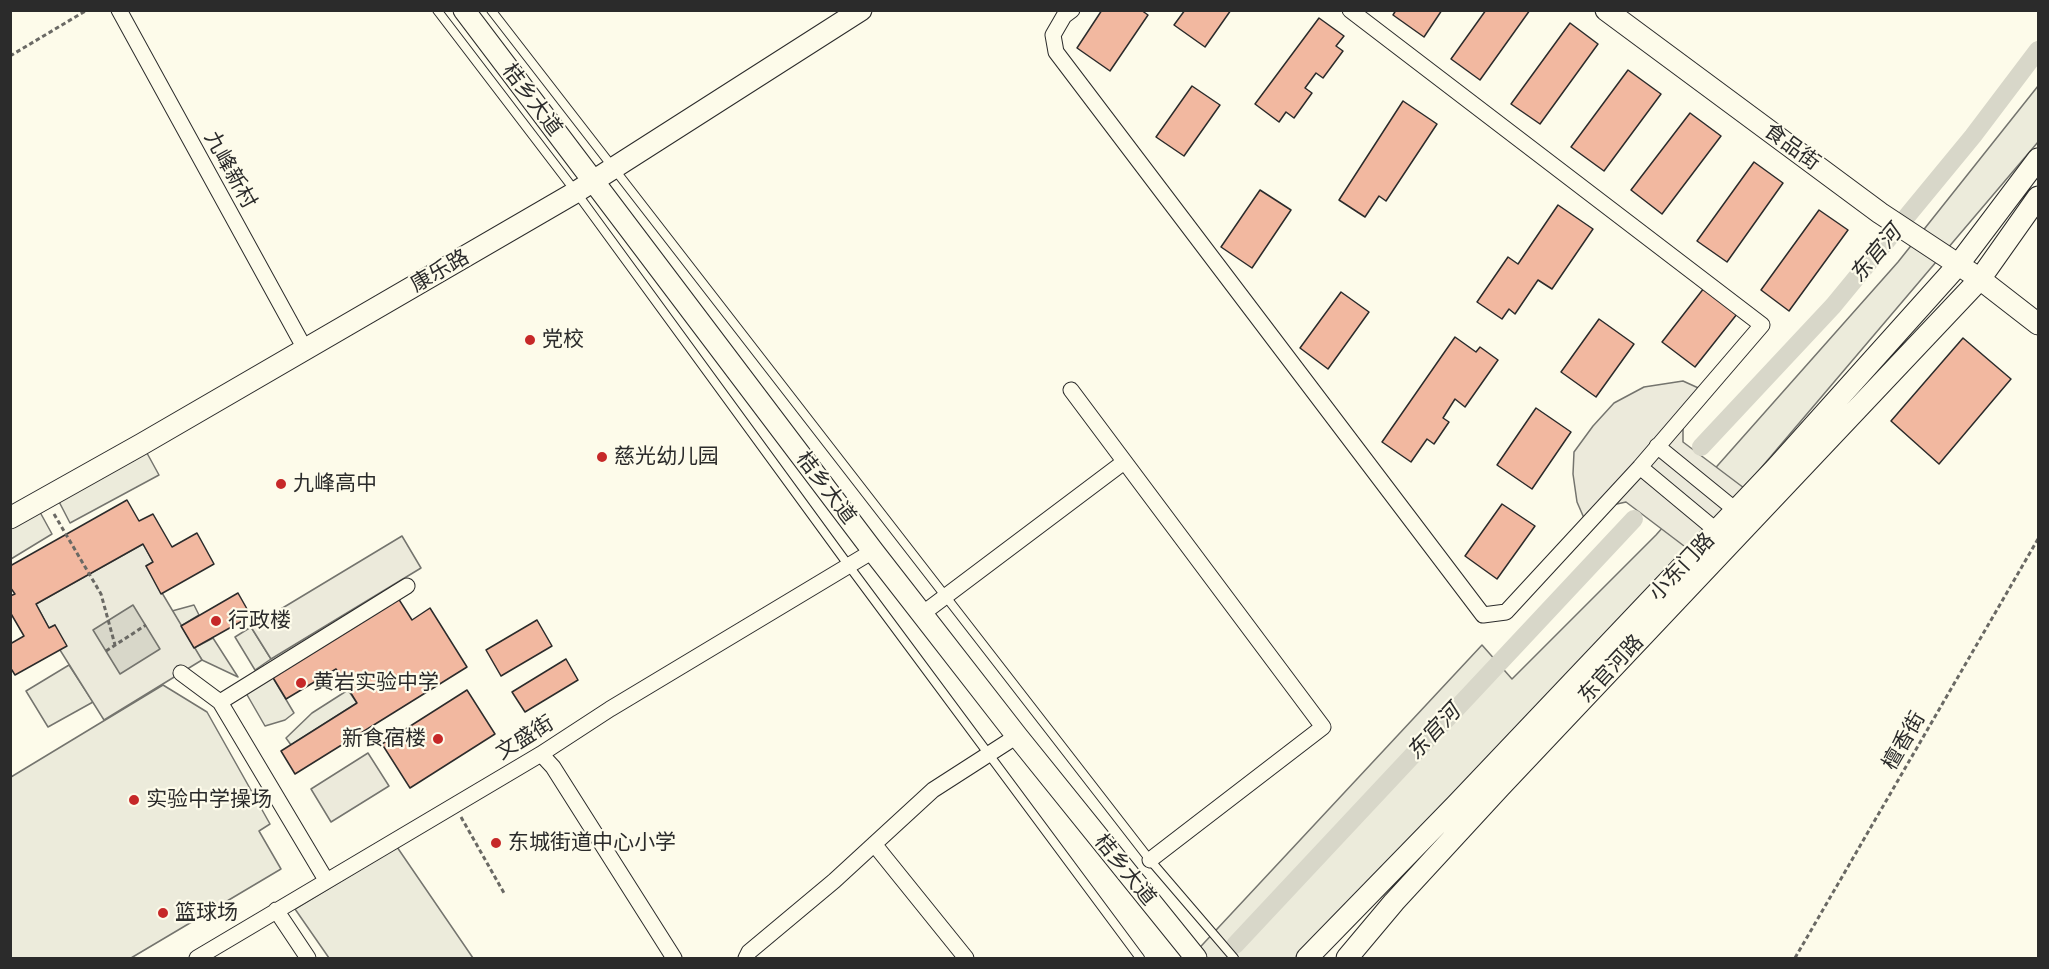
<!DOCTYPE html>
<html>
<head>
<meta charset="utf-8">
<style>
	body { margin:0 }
	#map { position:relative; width:2049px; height:969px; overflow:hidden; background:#fdfbea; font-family:"Alegreya Sans",sans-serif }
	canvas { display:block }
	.frame { position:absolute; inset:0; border:12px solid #2b2b2b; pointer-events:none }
</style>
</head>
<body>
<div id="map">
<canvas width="2049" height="969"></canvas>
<div class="frame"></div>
</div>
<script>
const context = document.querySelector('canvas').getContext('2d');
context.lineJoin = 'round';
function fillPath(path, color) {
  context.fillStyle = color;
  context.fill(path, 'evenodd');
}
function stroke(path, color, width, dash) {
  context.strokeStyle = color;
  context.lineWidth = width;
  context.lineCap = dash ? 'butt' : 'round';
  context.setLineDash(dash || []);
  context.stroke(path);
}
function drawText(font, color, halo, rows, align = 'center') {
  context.font = font + ' "Alegreya Sans","Noto Sans SC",sans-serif';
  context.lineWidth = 4.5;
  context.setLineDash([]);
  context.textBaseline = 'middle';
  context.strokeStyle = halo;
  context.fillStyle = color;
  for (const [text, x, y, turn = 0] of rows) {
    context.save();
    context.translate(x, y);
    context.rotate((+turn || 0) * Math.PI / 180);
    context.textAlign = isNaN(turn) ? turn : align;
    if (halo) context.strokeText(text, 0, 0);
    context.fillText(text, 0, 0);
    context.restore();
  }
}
const green = new Path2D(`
	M2038 86V142L1744 488 1299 958H1190L1482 645 1512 679 1656 535 1898 262Z
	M142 444 159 475 70 523 54 492Z
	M35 503 52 534 11 559V518Z
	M194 605 199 615 181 626 172 611Z
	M251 627 271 659 255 670 235 637Z
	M213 638 238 677 202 660 194 648Z
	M69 665 93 702 48 727 26 691Z
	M272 676 294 713 285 720 265 726 246 693Z
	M163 685 207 712 270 824 259 831 281 869 131 958H11V777Z
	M348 690 357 703 291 745 286 738 312 713Z
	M397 847 473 958H329L295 909Z`);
fillPath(green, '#ecebdb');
stroke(green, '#74746e', 1.5);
const parking = new Path2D(`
	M1683 381 1705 391 1683 416V442L1744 488 1688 549 1626 502 1603 507 1587 525 1577 502 1573 474 1574 452 1593 426 1614 403 1644 387Z
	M402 536 421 568 271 659 251 627Z
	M143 544 153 562 146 566 202 660 104 720 60 650 55 625 49 628 36 604Z
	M368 753 389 786 331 822 311 789Z`);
fillPath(parking, '#eceadb');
stroke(parking, '#74746e', 1.5);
const water = new Path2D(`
	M133 605 160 649 120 674 93 630Z`);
fillPath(water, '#d8d7c9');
stroke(water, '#74746e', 1.5);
stroke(new Path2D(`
	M1701 447 1833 306 1973 136 2038 50
	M1235 945 1634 519`), '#d8d7c9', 18);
const building = new Path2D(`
	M1102 10H1141L1148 15 1110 71 1077 48Z
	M1185 10H1231L1205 47 1174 25Z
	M1396 10H1442L1424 37 1393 15Z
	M1486 10H1530L1480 80 1451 59Z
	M1319 18 1344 36 1336 46 1343 51 1323 78 1316 73 1305 88 1312 93 1294 118 1286 112 1279 122 1255 104Z
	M1570 23 1598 44 1540 124 1511 104Z
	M1628 70 1661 94 1604 171 1571 147Z
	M1192 86 1220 105 1184 156 1156 137Z
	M1403 101 1437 124 1386 201 1379 196 1365 217 1339 200Z
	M1690 113 1721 136 1662 214 1631 190Z
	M1754 162 1783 183 1727 262 1697 241Z
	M1260 190 1291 210 1252 268 1221 247Z
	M1558 205 1593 229 1552 289 1538 280 1515 314 1509 309 1502 319 1477 302 1508 257 1518 264Z
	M1819 210 1848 230 1789 311 1761 290Z
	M1704 288 1737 314 1695 367 1662 342Z
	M1341 292 1369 312 1328 369 1300 348Z
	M1599 319 1634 344 1596 397 1561 372Z
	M1455 337 1476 352 1480 347 1498 360 1465 407 1455 399 1443 418 1449 422 1434 444 1427 439 1411 462 1382 442Z
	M1963 338 2011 379 1939 464 1891 421Z
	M1536 408 1571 432 1532 489 1497 465Z
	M127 500 139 521 153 514 172 547 197 533 214 564 161 594 146 566 153 562 143 544 36 604 49 628 55 625 67 646 15 675 10 667V644L24 636 10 612V596L15 594 10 587V566Z
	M1502 504 1535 526 1497 579 1465 556Z
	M238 593 251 616 194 648 181 626Z
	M398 598 412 620 430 608 467 667 295 774 281 751 357 703 336 669 286 699 272 676Z
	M537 620 552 646 501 676 486 650Z
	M566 659 578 680 525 712 512 692Z
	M467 690 495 734 410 788 382 744Z`);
fillPath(building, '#f2b8a0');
stroke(building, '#2b2b2b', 1.5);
const lane = new Path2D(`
	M437 10 576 192 849 566 1140 958
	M491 10 1150 860 1234 958`);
const street = new Path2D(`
	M119 10 305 349
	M1072 10 1064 16 1053 35 1056 52 1483 615 1506 612 1640 467 1762 325 1350 10
	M1071 390 1323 727 1150 860
	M1657 446 1743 516
	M1640 467 1723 536
	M922 614 1124 462
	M181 673 220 702 326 880
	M220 702 407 586
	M541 754 553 767 674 958
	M874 844 966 958
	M276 910 308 958
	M197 958 541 754 610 709 873 551
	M746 958 749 952 834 881 933 790 1017 736`);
const secondary = new Path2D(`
	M464 10 873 551 1017 736 1196 958
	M1606 10 1880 213 1980 279 2038 324
	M10 518 142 444 576 192 861 10
	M1307 958 1456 805 1775 469 1958 265 2038 159
	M1347 958 1394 902 1500 787 1980 279 2038 197`);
stroke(lane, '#2b2b2b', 10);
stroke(street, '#2b2b2b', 17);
stroke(secondary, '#2b2b2b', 23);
stroke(new Path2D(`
	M10 56 87 10
	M54 514 101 594 115 645
	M106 651 146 625
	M461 817 504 893
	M1795 958 2038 539`), '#6a6964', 3, [4.5, 3]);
stroke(lane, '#fdfbea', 8);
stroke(street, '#fdfbea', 15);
stroke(secondary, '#fdfbea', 21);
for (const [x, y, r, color] of [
	[530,340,6,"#c62828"],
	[602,457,6,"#c62828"],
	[281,484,6,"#c62828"],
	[216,621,6,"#c62828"],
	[301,683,6,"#c62828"],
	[438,739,6,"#c62828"],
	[134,800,6,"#c62828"],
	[496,843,6,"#c62828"],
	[163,913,6,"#c62828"]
]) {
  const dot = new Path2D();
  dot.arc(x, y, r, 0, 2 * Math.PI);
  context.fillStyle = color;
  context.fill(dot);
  stroke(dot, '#fdfbea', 2);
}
drawText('21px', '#2b2b2b', '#fdfbea', [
	["桔乡大道",532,100,53],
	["食品街",1792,147,36],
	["九峰新村",230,170,61],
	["康乐路",440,271,-30],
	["桔乡大道",826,488,53],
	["小东门路",1682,567,-47],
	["东官河路",1611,669,-47],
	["文盛街",525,738,-32],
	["檀香街",1904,741,-60],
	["桔乡大道",1125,870,51]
]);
drawText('21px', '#2b2b2b', '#fdfbea', [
	["党校",542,340],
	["慈光幼儿园",614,457],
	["九峰高中",293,484],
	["行政楼",228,621],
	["黄岩实验中学",313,683],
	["新食宿楼",426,739,"right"],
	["实验中学操场",146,800],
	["东城街道中心小学",508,843],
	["篮球场",175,913]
], 'left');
drawText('italic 22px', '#2b2b2b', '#fdfbea', [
	["东官河",1876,254,-50],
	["东官河",1434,732,-47]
]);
</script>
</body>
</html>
